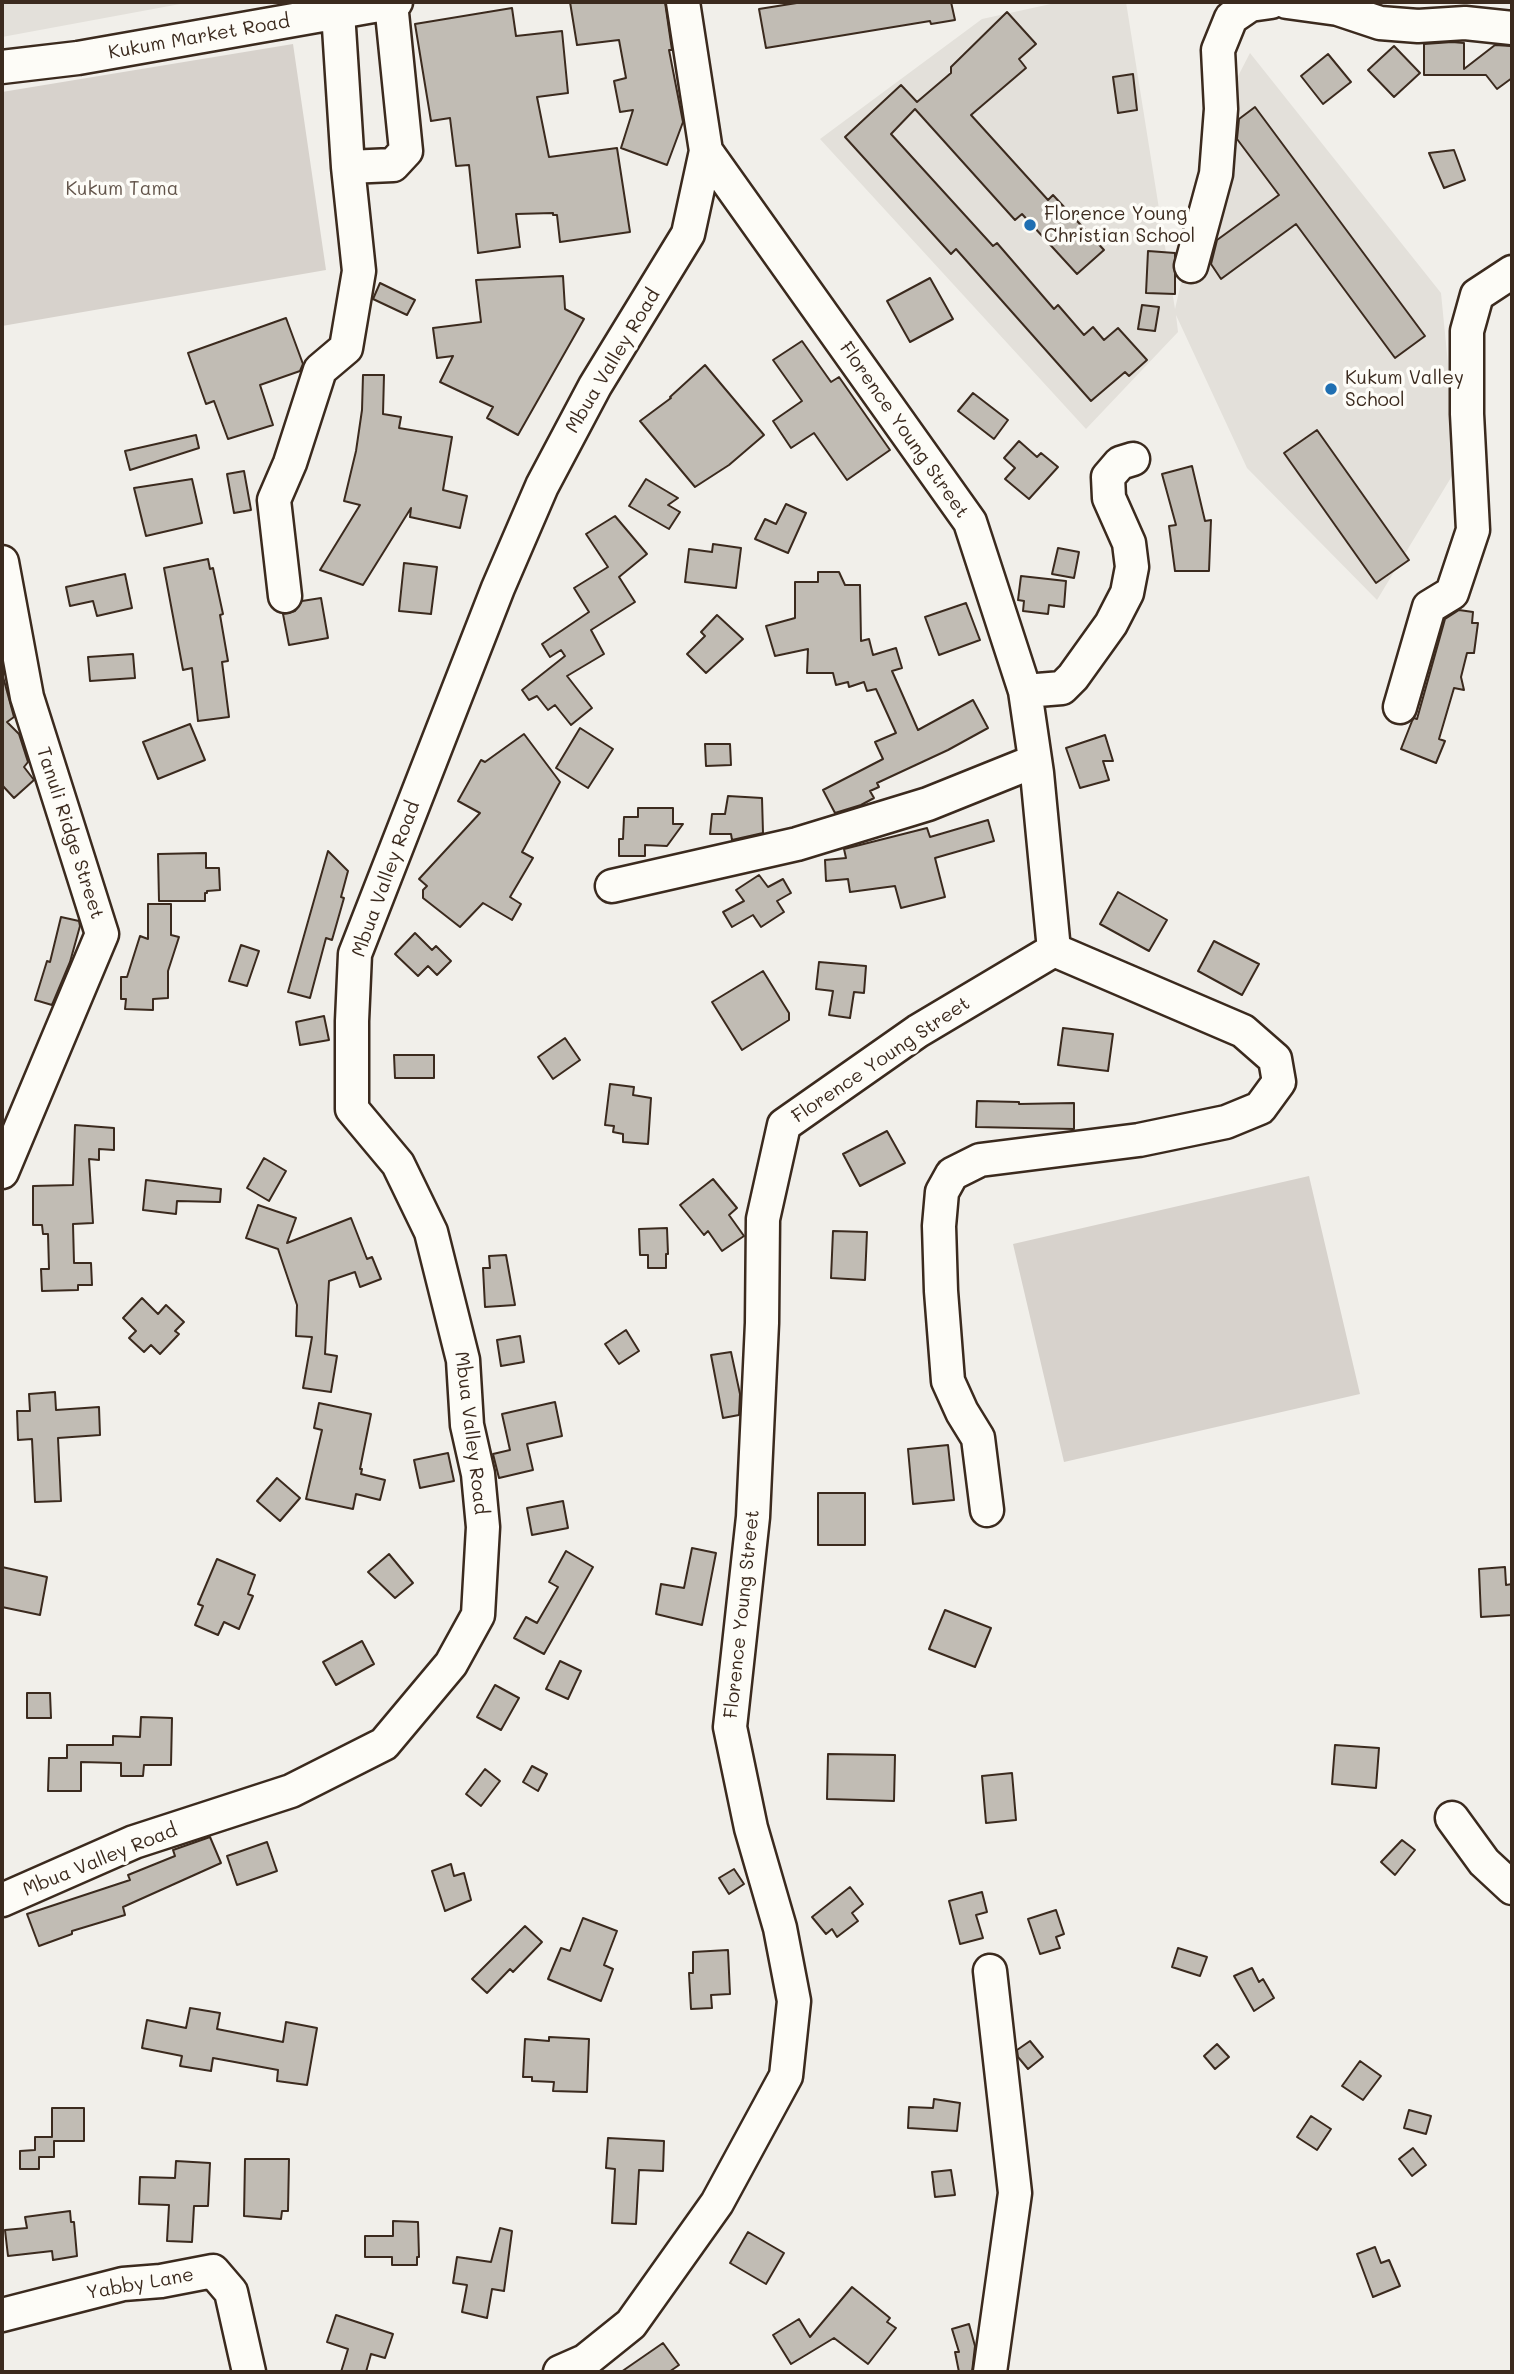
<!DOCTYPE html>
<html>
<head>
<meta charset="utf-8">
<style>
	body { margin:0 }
	#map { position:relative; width:1514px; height:2374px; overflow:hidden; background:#f1efea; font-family:Mali,sans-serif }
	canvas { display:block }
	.frame { position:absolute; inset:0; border:4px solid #3b2a1e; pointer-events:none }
</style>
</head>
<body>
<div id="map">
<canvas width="1514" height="2374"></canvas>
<div class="frame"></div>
</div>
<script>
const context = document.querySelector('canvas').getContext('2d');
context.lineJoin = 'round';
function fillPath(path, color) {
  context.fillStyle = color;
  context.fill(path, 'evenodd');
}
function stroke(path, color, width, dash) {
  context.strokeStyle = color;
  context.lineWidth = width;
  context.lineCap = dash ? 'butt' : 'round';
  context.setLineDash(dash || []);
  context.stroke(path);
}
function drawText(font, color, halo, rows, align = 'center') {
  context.font = font + ' Mali,sans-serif';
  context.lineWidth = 7;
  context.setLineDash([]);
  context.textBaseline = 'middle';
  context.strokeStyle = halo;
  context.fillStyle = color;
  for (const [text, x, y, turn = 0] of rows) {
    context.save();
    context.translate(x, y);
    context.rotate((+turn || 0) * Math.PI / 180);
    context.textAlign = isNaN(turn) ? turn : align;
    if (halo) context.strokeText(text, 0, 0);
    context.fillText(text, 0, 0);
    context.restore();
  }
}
fillPath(new Path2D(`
	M2 2H191L2 37Z
	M1060 2H1126L1175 309 1221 109 1250 53 1441 293 1458 466 1377 600 1247 468 1176 315 1178 332 1086 429 820 139 982 19Z`), '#e3e0da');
fillPath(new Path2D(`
	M293 44 326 270 2 326V92Z
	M1309 1176 1360 1394 1064 1462 1013 1244Z`), '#d7d2cc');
const building = new Path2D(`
	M570 2H665L672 50H669L683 122 667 165 621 148 633 110 620 112 614 81 626 78 619 40 577 45Z
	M803 2H951L955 20 931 24 930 21 766 48 759 9Z
	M512 8 516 36 562 31 568 93 537 97 549 157 617 148 630 232 560 242 557 215H553V213L516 214 520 247 478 253 469 165 456 166 450 118 431 121 415 24Z
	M1007 12 1036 44 1019 59 1026 68 971 115 1048 200 1053 195 1104 250 1077 274 1022 214 1015 220 915 109 891 134 993 246 997 243 1054 309 1058 305 1084 335 1093 327 1104 340 1118 328 1147 360 1129 376 1125 372 1091 401 956 249 951 254 845 137 901 85 917 102 951 73V67Z
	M1452 42 1464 43V69L1495 45 1511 46 1512 78 1497 89 1486 75H1424V44Z
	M1394 46 1420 73 1394 97 1368 70Z
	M1328 54 1351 82 1323 104 1301 76Z
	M1133 74 1137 110 1118 113 1113 77Z
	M1255 107 1425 336 1395 358 1296 224 1221 279 1211 264 1217 240 1279 195 1237 139 1239 119Z
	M1454 150 1465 180 1444 188 1429 153Z
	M1148 251 1175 253V294L1146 293Z
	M563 276 565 309 584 319 518 435 487 418 493 407 440 382 453 356 437 358 433 328 481 322 476 280Z
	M930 278 953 319 910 342 887 301Z
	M380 283 415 300 407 315 373 299Z
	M1142 305 1159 307 1155 331 1138 329Z
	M286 318 303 364 300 371 260 385 273 425 228 439 214 401 206 404 188 353Z
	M802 341 831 382 839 377 890 450 847 480 814 433 791 448 773 421 802 401 773 360Z
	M705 365 764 435 729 465 695 487 640 421 671 398 670 397Z
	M363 375H384L383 414 401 417 399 428 452 437 443 490 467 496 460 528 410 517 411 508 363 585 320 570 360 505 344 501 356 451 362 410Z
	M973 393 1008 420 994 439 958 411Z
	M1317 430 1409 560 1376 583 1284 453Z
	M196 435 199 448 130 470 125 451Z
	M1019 441 1037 457 1041 453 1058 467 1029 499 1005 479 1015 468 1004 458Z
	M1192 466 1205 521 1211 520 1209 571H1175L1169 526 1176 525 1162 474Z
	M244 471 251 510 234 513 227 474Z
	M192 479 202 523 146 536 134 488Z
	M646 479 678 498 668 505 680 512 669 529 629 506Z
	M786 504 806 513 788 553 755 539 765 519 776 524Z
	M615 516 647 554 619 577 635 602 591 630 604 654 567 676 592 708 571 725 555 705 548 710 537 696 529 700 522 690 565 656 561 650 550 657 542 644 589 612 574 588 608 567 586 534Z
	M713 544 741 548 736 588 685 582 689 549 712 552Z
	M1058 548 1079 552 1074 578 1052 574Z
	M208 559 210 569 213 568 223 614 220 615 228 661 222 662 229 717 198 721 192 668 183 670 164 568Z
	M404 563 437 567 431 614 399 611Z
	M818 572H839L845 585H860L861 641 869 639 873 655 896 648 902 668 892 671 918 730 973 700 988 728 948 750 877 783 879 787 870 791 874 798 861 805 835 813 823 790 883 759 875 742 896 733 876 689 867 691 864 682 849 687 848 682 836 685 833 673H807L808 649 775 656 766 626 795 618V582H818Z
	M125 574 132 608 97 616 93 601 70 606 66 587Z
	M1021 576 1066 581 1064 607 1049 605 1048 614 1023 611 1024 601 1018 600Z
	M321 598 328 638 289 645 283 614 295 611 302 601Z
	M966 603 980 640 939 655 925 617Z
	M1459 610 1473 612 1472 623H1478L1474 653H1467L1461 677 1464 690 1454 688 1439 739 1445 741 1436 763 1401 749 1412 721 1414 718 1417 719 1445 619Z
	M717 615 743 639 706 673 687 654 705 636 701 632Z
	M133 654 135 678 90 681 88 657Z
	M2 673 14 717 7 722 19 734 28 762 24 767 34 780 14 798 2 785Z
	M190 724 205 760 158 779 143 742Z
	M580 728 613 749 588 788 556 768Z
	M524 734 560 782 522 852 533 858 510 897 521 904 512 920 483 903 460 927 423 898V890L427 886 419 879 480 813 458 801 481 760 485 762Z
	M1105 735 1113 761H1103L1109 780 1080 788 1066 748Z
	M705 744H730L731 765 706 766Z
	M728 796 762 798 763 833 732 840 731 834H710L712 814H725Z
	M638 808H673V824H683L667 846 645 845V856H619V839H623L624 817H638Z
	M988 820 994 841 935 858 945 897 901 908 895 886 850 892 848 879 826 881 825 860 846 858 844 849 927 828 930 837Z
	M328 851 348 871 341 897 344 898 332 940 326 938 310 998 288 992Z
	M206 853V868H219L220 890 207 891V893H205V901H159L158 854Z
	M759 875 768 887 783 879 791 893 777 901 784 912 761 927 753 915 732 927 723 912 744 901 736 890Z
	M1118 892 1167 920 1149 951 1100 924Z
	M148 904H171V935L179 937 168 971V998L153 999V1010L125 1009 126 999H121V977H127L140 936 148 939Z
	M61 917 79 921 80 926 70 962 52 1005 35 1000 47 961 50 962Z
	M415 933 432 950 436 946 451 961 437 975 428 966 418 976 395 954Z
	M1214 941 1259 964 1242 995 1198 971Z
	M241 945 259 951 247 986 229 981Z
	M819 962 866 966 864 993 854 992 850 1018 829 1015 833 991 816 989Z
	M763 971 789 1013V1020L742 1050 712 1002Z
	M324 1016 329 1040 300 1045 296 1022Z
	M1063 1028 1113 1034 1108 1071 1058 1065Z
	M565 1038 580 1060 553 1079 538 1057Z
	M394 1055H434V1078H395Z
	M610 1084 634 1087 633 1095 651 1098 648 1144 623 1142V1134L613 1132 614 1126 605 1125Z
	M977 1101 1019 1102V1104L1074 1103V1129L976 1127Z
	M75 1125 114 1128V1150L99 1149V1160L89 1159 93 1223 73 1224 74 1263H91L92 1285H78V1290L42 1291 41 1269H49L48 1234H43L42 1225H33V1186L73 1185Z
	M887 1131 905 1163 860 1186 843 1154Z
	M264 1158 286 1171 269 1201 247 1188Z
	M713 1179 737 1208 729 1215 744 1236 722 1251 708 1231 704 1235 680 1205Z
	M146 1180 221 1189 220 1202 177 1201 176 1214 143 1210Z
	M258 1205 296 1218 287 1243 351 1218 367 1259 372 1257 381 1279 360 1287 355 1272 329 1281 325 1354 337 1356 331 1392 303 1388 312 1337 296 1336 297 1305 278 1249 246 1238Z
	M667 1228 668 1254H666V1268H648V1255H640L639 1229Z
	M833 1231 867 1232 865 1280 831 1278Z
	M506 1255 515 1305 485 1307 483 1268H490L489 1256Z
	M142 1298 158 1314 166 1305 184 1322 175 1331 179 1334 160 1354 151 1345 144 1352 129 1338 136 1331 123 1318Z
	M626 1330 639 1351 619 1364 605 1344Z
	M520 1336 524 1362 501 1366 497 1340Z
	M731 1352 740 1394 739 1415 723 1418 711 1355Z
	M55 1392 56 1410 99 1407 100 1435 58 1438 61 1501 35 1502 32 1439 18 1440 17 1411H30L29 1394Z
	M555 1402 562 1436 527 1444 533 1470 499 1478 493 1454 510 1450 502 1414Z
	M319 1403 371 1414 360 1469H362L361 1474 385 1480 380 1500 356 1494 353 1509 306 1499 322 1430 314 1428Z
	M948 1445 954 1500 913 1504 908 1449Z
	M448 1453 454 1481 420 1488 414 1460Z
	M277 1478 300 1498 280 1521 257 1501Z
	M818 1493H865V1545H818Z
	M563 1501 568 1528 532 1535 527 1508Z
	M692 1548 716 1553 702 1625 656 1614 661 1584 684 1588Z
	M566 1551 593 1567 544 1654 514 1638 526 1617 537 1623 558 1587 549 1582Z
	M389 1554 413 1583 395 1598 368 1572Z
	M217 1559 255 1575 248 1594 253 1596 239 1629 224 1622 218 1635 195 1625 203 1606 198 1604Z
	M2 1567 47 1577 40 1615 2 1607Z
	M1505 1567 1506 1585 1512 1584V1615L1481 1617 1479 1569Z
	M945 1610 991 1628 975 1667 929 1649Z
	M362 1641 374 1664 336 1685 323 1662Z
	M560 1661 581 1671 568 1699 546 1689Z
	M495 1685 519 1698 501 1730 477 1717Z
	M27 1693H50L51 1718H27Z
	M141 1717 172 1718 171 1765H144L143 1776H121V1763L81 1762V1791H48L49 1758H67V1745H113V1736L140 1737Z
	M1335 1745 1379 1748 1376 1788 1332 1784Z
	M828 1754 895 1755 894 1801 827 1799Z
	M532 1766 547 1774 538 1791 523 1782Z
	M485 1769 500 1781 481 1806 466 1794Z
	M1012 1773 1016 1820 986 1823 982 1776Z
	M210 1837 221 1863 123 1907 125 1915 72 1931V1934L39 1946 27 1914 130 1880 128 1875 175 1856 173 1850Z
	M1402 1840 1415 1850 1395 1875 1381 1862Z
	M267 1842 277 1871 237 1885 227 1856Z
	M451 1864 454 1876 464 1873 471 1900 445 1911 432 1871Z
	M734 1869 744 1884 729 1894 719 1878Z
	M850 1887 863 1904 852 1913 858 1921 837 1937 832 1929 826 1934 812 1917Z
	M982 1892 987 1912 976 1915 983 1938 960 1944 949 1901Z
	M1056 1910 1064 1934 1056 1937 1060 1948 1040 1954 1028 1919Z
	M583 1918 617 1931 604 1965 613 1969 601 2001 548 1979 561 1948 570 1951Z
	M525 1926 542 1942 513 1972 510 1969 487 1993 472 1979Z
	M1178 1948 1207 1957 1200 1976 1172 1967Z
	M728 1950 730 1994 711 1995 712 2008 691 2009 689 1973H693V1952Z
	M1252 1968 1259 1982 1263 1979 1274 1998 1254 2011 1234 1976Z
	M190 2008 220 2013 217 2029 283 2042 286 2022 317 2028 307 2085 277 2081 278 2070 213 2058 211 2071 180 2066 182 2056 142 2048 147 2020 186 2028Z
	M549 2037 589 2039 587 2092 553 2091 554 2082 532 2081V2077H523L525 2039 549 2041Z
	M1030 2041 1043 2057 1028 2069 1018 2057 1017 2050Z
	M1217 2044 1229 2057 1215 2069 1204 2056Z
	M1360 2061 1381 2076 1363 2100 1342 2086Z
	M934 2099 960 2103 957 2131 908 2128 909 2107 933 2108Z
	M52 2108H84V2141H54V2157H39V2169H20V2151L35 2150V2137H52Z
	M1409 2110 1431 2116 1426 2134 1404 2128Z
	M1311 2116 1331 2129 1317 2150 1297 2137Z
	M608 2138 664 2141 663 2171 639 2170 636 2224 612 2223 615 2169 606 2168Z
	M1413 2148 1426 2165 1412 2176 1399 2159Z
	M245 2159H289L288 2211H282L281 2219 244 2216Z
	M176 2161 210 2163 208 2206H194L192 2242 167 2241 169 2205 139 2204 140 2177 175 2178Z
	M951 2170 955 2195 935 2197 932 2172Z
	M70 2211 71 2222H74L77 2256 53 2260 52 2251 8 2256 5 2230 27 2228 25 2217Z
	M393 2221 418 2222 419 2257H417V2265H392V2257H365V2236H393Z
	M500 2228 512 2231 504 2291 492 2289 487 2318 462 2312 467 2285 453 2283 457 2257 491 2262Z
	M748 2232 784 2253 766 2284 730 2263Z
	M1375 2247 1381 2263 1389 2260 1400 2286 1373 2297 1357 2254Z
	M852 2287 890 2318 887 2322 896 2328 868 2364 834 2338 791 2364 773 2335 799 2319 810 2337Z
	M336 2315 393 2334 385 2358 371 2354 366 2372H341L348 2349 327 2342Z
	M969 2324 975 2346 972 2372H959L955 2352H959L952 2329Z
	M663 2343 679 2365 669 2372H621Z`);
fillPath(building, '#c1bcb4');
stroke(building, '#3b2a1e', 2);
const minor = new Path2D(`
	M683 2 706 151 970 522 1025 691 1037 773 1054 950
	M1287 2 1338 9 1380 23 1418 26 1465 23 1512 28
	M2 67 78 58 396 2
	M348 167 393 165 406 151 391 3
	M1191 266 1216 174 1221 109 1218 50 1231 18 1250 5 1271 2
	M2 562 27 697 102 934 2 1172
	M285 596 274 500 290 463 320 370 346 348 359 271 348 167 338 12
	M1025 691 1062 688 1073 677 1111 624 1127 593 1132 567 1129 543 1109 498 1108 477 1120 463 1133 459
	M1400 707 1429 607 1452 593 1473 530 1467 414V331L1477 295 1512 272
	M612 886 797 844 928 804 1035 761
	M987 1510 978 1438 962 1412 948 1381 941 1291 939 1226 942 1192 952 1174 980 1160 1139 1140 1226 1122 1260 1108 1279 1082 1275 1059 1243 1031 1054 950
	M1452 1818 1484 1862 1512 1888
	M2 1900 134 1842 291 1791 384 1744 451 1664 478 1615 483 1527 478 1474 467 1425 463 1360 431 1232 398 1164 352 1109V1021L355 954 498 588 542 486 595 386 688 234 706 151
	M990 1971 1015 2193 990 2372
	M2 2315 123 2284 161 2281 213 2271 231 2292 249 2372
	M560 2372 585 2361 631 2324 717 2203 786 2076 794 2001 780 1928 751 1828 730 1727 753 1517 762 1323 763 1219 784 1125 918 1031 1054 950`);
stroke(minor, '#3b2a1e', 37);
stroke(minor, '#fdfcf7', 32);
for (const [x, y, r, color] of [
	[1030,225,7,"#1f6fb2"],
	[1331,389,7,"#1f6fb2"]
]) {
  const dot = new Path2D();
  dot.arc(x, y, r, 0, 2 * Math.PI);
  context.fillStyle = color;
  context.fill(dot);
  stroke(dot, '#fdfcf7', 2.5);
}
drawText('19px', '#3b2a1e', '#fdfcf7', [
	["Kukum Market Road",199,37,-10],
	["Mbua Valley Road",613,361,-59],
	["Florence Young Street",904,430,55],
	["Tanuli Ridge Street",70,833,72],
	["Mbua Valley Road",386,879,-70],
	["Florence Young Street",881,1060,-34],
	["Mbua Valley Road",471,1433,83],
	["Florence Young Street",742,1614,-84],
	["Mbua Valley Road",100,1860,-22],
	["Yabby Lane",140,2284,-10]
]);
drawText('19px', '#62544a', '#fdfcf7', [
	["Kukum Tama",122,189]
]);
drawText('19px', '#3b2a1e', '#fdfcf7', [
	["Florence Young",1044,214],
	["Christian School",1044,236],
	["Kukum Valley",1345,378],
	["School",1345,400]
], 'left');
</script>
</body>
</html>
